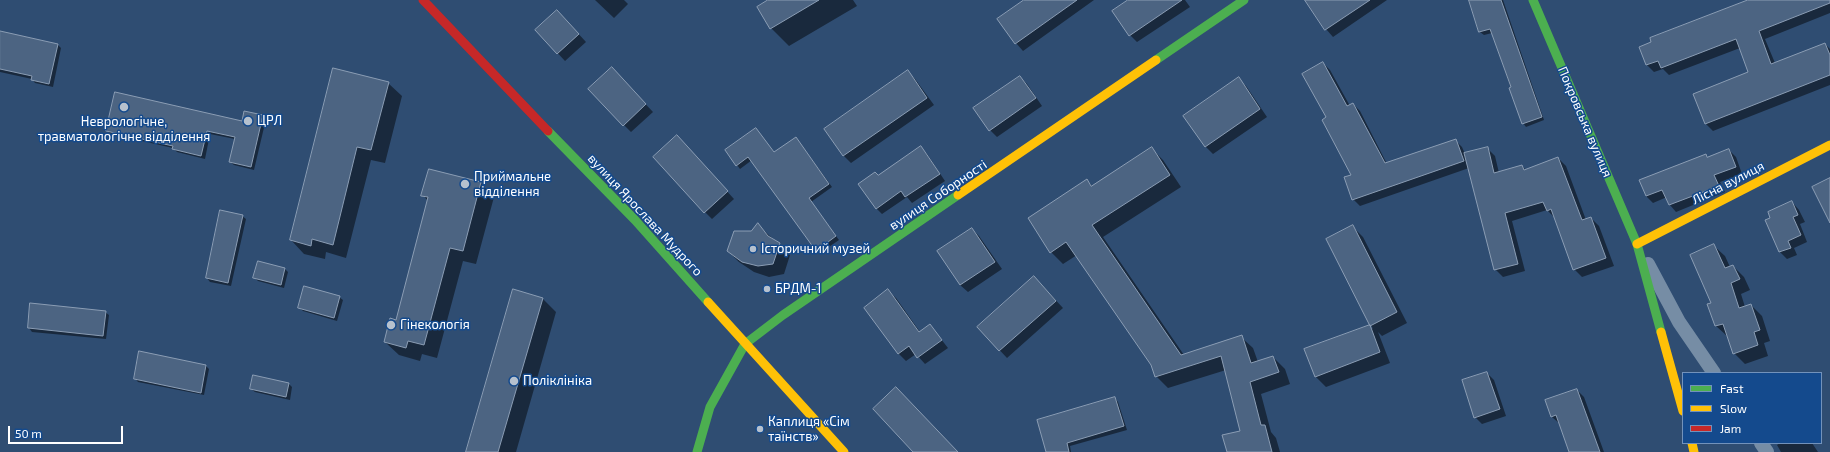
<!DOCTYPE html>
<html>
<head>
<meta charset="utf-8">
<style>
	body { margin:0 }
	#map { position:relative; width:1830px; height:452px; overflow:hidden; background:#2f4d72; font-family:"Exo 2",sans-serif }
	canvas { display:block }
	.legend { position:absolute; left:1682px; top:372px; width:140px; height:72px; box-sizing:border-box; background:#144a8d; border:1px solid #7292bb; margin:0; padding:5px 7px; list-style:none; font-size:12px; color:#fff }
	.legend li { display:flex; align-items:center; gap:8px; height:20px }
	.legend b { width:20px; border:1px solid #7292bb }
	.scale { position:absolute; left:8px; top:426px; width:115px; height:18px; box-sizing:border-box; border:2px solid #fff; border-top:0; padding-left:5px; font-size:12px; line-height:14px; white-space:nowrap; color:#fff; -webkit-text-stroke:3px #144a8d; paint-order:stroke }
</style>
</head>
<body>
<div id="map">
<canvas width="1830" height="452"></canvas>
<ul class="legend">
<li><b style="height:5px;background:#4caf50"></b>Fast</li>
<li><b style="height:5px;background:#ffc107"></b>Slow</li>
<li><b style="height:5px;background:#c62828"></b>Jam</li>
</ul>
<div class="scale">50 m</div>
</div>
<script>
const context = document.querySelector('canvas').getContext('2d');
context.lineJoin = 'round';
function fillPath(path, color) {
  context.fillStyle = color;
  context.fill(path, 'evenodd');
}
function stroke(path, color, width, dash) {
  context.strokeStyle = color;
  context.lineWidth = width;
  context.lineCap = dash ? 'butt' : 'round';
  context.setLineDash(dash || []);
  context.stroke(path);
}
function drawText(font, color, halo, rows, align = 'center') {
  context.font = font + ' "Exo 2",sans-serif';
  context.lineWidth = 3;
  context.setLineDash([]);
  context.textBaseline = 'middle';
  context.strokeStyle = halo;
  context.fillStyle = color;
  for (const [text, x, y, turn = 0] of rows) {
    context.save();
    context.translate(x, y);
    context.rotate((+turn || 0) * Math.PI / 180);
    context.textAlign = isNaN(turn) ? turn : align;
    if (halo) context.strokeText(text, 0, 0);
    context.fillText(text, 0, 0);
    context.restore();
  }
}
fillPath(new Path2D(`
	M595 0H624L628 4 614 18Z
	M770 0H853L857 6 789 46 771 28Z
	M1026 0H1094L1023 51 1016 43Z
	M1130 0H1185L1190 7 1137 42 1130 35Z
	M1310 0H1387L1333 37 1326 29Z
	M1473 0H1503L1544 120 1526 127 1523 123 1492 33 1484 35 1480 32 1470 1Z
	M1751 0H1830V13L1765 39 1775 63 1825 44 1830 49V85L1713 131 1706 124 1750 73 1740 48 1669 75 1663 69 1654 72 1647 65 1640 48Z
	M564 18 586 42 565 61 536 30Z
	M0 32 58 45 61 48 53 87 35 83 32 79 0 72Z
	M1323 63 1330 70 1350 106 1353 104 1360 111 1387 164 1455 140 1462 147 1465 154 1487 148 1495 156 1499 173 1522 166 1526 170 1558 158 1566 166 1586 220 1591 218 1599 226 1614 266 1582 277 1574 269 1556 219 1547 210 1512 221 1525 271 1503 277 1495 269 1469 168 1360 206 1353 199 1352 176 1328 118Z
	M908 72 915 79 934 105 851 163 844 156 825 130Z
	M619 76 653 112 631 132 624 125Z
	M1020 77 1027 84 1042 106 997 137 990 130Z
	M1238 79 1246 86 1267 117 1213 154 1206 147 1185 116Z
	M388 83 402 96 385 163 371 160 346 258 326 252 325 259 304 254 291 240Z
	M262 116 266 119 254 170 234 165 230 162 235 139 210 134 205 159 177 152 173 148 111 134 107 131 242 122Z
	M756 129 775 153 799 142 832 187 811 202 839 240 820 253 752 160 740 169 737 165Z
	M684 144 734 199 712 219 705 212Z
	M921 148 927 154 945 181 912 203 907 197 882 214 876 208 878 176Z
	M1151 148 1163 160 1181 187 1103 237 1184 355 1241 337 1253 348 1258 362 1273 357 1285 369 1290 384 1261 394 1271 432 1276 438 1280 452H1228L1242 431 1226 370 1168 388 1156 376 1152 364 1077 255 1063 264 1051 252 1087 180 1092 186Z
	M1729 150 1736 157 1742 174 1720 182 1725 192 1676 212 1670 205 1667 197 1653 203 1646 196 1641 181 1706 155 1708 158Z
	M480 183 494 197 476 264 463 261 437 358 422 354 420 361 399 355 385 342 397 321 428 201 423 195Z
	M1792 202 1799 210 1805 222 1800 224 1807 242 1794 248 1797 255 1787 259 1780 252 1767 221Z
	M242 216 246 219 231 286 210 282 207 278Z
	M758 225 790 255 784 274 769 277 754 272 739 262 728 251Z
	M1353 227 1363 237 1407 323 1382 336 1378 332 1390 363 1326 387 1315 376 1369 326 1373 329 1328 239Z
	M972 229 979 236 1002 269 968 292 960 285Z
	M1714 246 1725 256 1730 267 1733 266 1744 277 1750 290 1741 294 1745 307 1751 305 1762 316 1770 341 1764 343 1768 356 1745 364 1734 353 1728 336H1727L1716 326 1712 303Z
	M258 262 285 269 288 272 284 288 258 281 255 278Z
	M1034 277 1063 308 1007 358 978 327Z
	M888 291 896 298 920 332 930 325 948 348 925 364 916 354 906 361 899 354 865 308Z
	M339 297 343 300 337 321 303 311 300 308Z
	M543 299 556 312 516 452H467Z
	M31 304 105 312 109 315 106 339 32 332 29 328Z
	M206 366 209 369 204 395 138 382 135 378Z
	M1487 373 1494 380 1506 416 1482 424 1475 417Z
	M254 376 289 384 292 387 290 400 255 392 251 389Z
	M1577 390 1584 397 1604 452H1570L1560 424 1552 417 1546 401Z
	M1115 398 1118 402 1127 430 1070 446 1071 452H1048Z
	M1780 443H1812L1818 452H1781L1777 445Z`), '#0007');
const building = new Path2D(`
	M768 0H819L770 29 757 7Z
	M1024 0H1077L1015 44 997 19Z
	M1128 0H1182L1129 36 1112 11Z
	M1305 0H1370L1325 30Z
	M1469 0H1501L1542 117 1522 124 1509 88 1511 87 1490 29 1479 32Z
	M1748 0H1830V3L1759 31 1771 64 1825 43 1830 55V75L1705 124 1693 94 1748 72 1736 39 1661 68 1658 61 1646 65 1639 47 1651 42 1650 38Z
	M557 10 579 34 557 54 535 30Z
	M0 31 58 44 49 84 31 80 32 76 0 69Z
	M1323 62 1347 106 1353 103 1385 163 1456 139 1464 161 1352 200 1344 177 1351 175 1322 120 1326 117 1302 74Z
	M612 67 646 104 623 126 588 89Z
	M333 68 389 82 371 150 357 147 333 245 312 239 311 246 290 240Z
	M908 70 927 98 843 156 824 129Z
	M1020 76 1036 98 989 131 973 108Z
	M1239 77 1260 109 1205 147 1183 116Z
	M115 92 242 121 244 111 263 115 251 167 229 162 235 137 207 131 201 156 172 149 173 146 106 131Z
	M756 128 774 152 796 137 829 184 809 198 836 236 816 251 748 157 736 166 725 150Z
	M677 135 728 191 704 213 653 157Z
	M921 146 940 174 905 197 901 191 876 209 858 184 875 172 878 175Z
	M1152 147 1170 175 1092 225 1181 355 1242 335 1251 363 1273 356 1279 372 1250 382 1261 425H1265L1272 452H1227L1222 435 1240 431 1221 356 1155 377 1151 365 1066 242 1050 253 1028 218 1087 179 1091 186Z
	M1488 147 1494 173 1522 165 1524 170 1558 157 1582 220 1591 217 1606 258 1573 270 1551 209 1547 211 1543 202 1505 213 1518 264 1494 270 1464 153Z
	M1729 149 1736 167 1714 175 1719 186 1669 205 1662 190 1646 196 1639 180 1706 154 1707 157Z
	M429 169 481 182 463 251 450 248 424 345 408 341 406 348 384 342 390 318 396 320 428 197 421 196Z
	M1830 178V223L1812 187Z
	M1792 201 1798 215 1793 217 1801 235 1788 241 1791 248 1779 252 1765 220 1770 218 1768 212Z
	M220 210 243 215 228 283 206 278Z
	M758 223 768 236 780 243 773 264 758 266 742 262 727 251 734 231H751Z
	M1353 225 1397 312 1370 326 1326 239Z
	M972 228 995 262 960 285 937 251Z
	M1714 244 1725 268 1733 265 1740 279 1731 283 1739 308 1751 304 1760 330 1754 332 1758 345 1733 354 1723 324 1715 326 1707 304 1711 303 1690 255Z
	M258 261 285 268 281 285 253 278Z
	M1034 276 1056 301 999 351 977 327Z
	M304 286 340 296 334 318 298 308Z
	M513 289 543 298 498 452H466Z
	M888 289 919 332 930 324 942 340 917 358 909 346 898 354 864 308Z
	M30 303 106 311 103 336 28 328Z
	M1370 325 1380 352 1315 377 1304 349Z
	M139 351 206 365 201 393 134 379Z
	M1487 372 1500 409 1474 418 1462 380Z
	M253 375 289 383 286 397 250 389Z
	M896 387 958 452H913L873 409Z
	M1577 389 1600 452H1569L1556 415 1551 417 1545 400Z
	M1115 397 1124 426 1067 443 1069 452H1046L1037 420Z`);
fillPath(building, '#4c6482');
stroke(building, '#8b9db4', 1);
stroke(new Path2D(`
	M1648 264 1679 322 1714 373
	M1761 443 1767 452`), '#768da5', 14);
stroke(new Path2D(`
	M1533 0 1637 244 1661 332
	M1156 60 1244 0
	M548 131 635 220 708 302
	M697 452 710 407 745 344 783 315 958 195`), '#4caf50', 9);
stroke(new Path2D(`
	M958 195 1156 60
	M1637 244 1830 145
	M708 302 844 452
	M1661 332 1683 411
	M1692 443 1694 452`), '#ffc107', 9);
stroke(new Path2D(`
	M423 0 548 131`), '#c62828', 9);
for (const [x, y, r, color] of [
	[124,107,5,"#b6c1ce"],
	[248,121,5,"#b6c1ce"],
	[465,184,5,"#b6c1ce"],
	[753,249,4,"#b6c1ce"],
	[767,289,4,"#b6c1ce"],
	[391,325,5,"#b6c1ce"],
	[514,381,5,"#b6c1ce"],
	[760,429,4,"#b6c1ce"]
]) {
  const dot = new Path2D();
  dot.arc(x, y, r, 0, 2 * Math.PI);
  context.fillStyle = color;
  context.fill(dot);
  stroke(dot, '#144a8d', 1.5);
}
drawText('13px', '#fff', '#144a8d', [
	["ЦРЛ",257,121],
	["Неврологічне,",124,122,"center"],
	["травматологічне відділення",124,137,"center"],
	["Приймальне",474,177],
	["відділення",474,192],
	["Історичний музей",761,249],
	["БРДМ-1",775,289],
	["Гінекологія",400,325],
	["Поліклініка",523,381],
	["Каплиця «Сім",768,422],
	["таїнств»",768,437]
], 'left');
drawText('13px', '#fff', '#144a8d', [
	["Покровська вулиця",1585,122,67],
	["Лісна вулиця",1728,183,-27],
	["вулиця Соборності",938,195,-34],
	["вулиця Ярослава Мудрого",645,215,47]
]);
</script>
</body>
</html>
